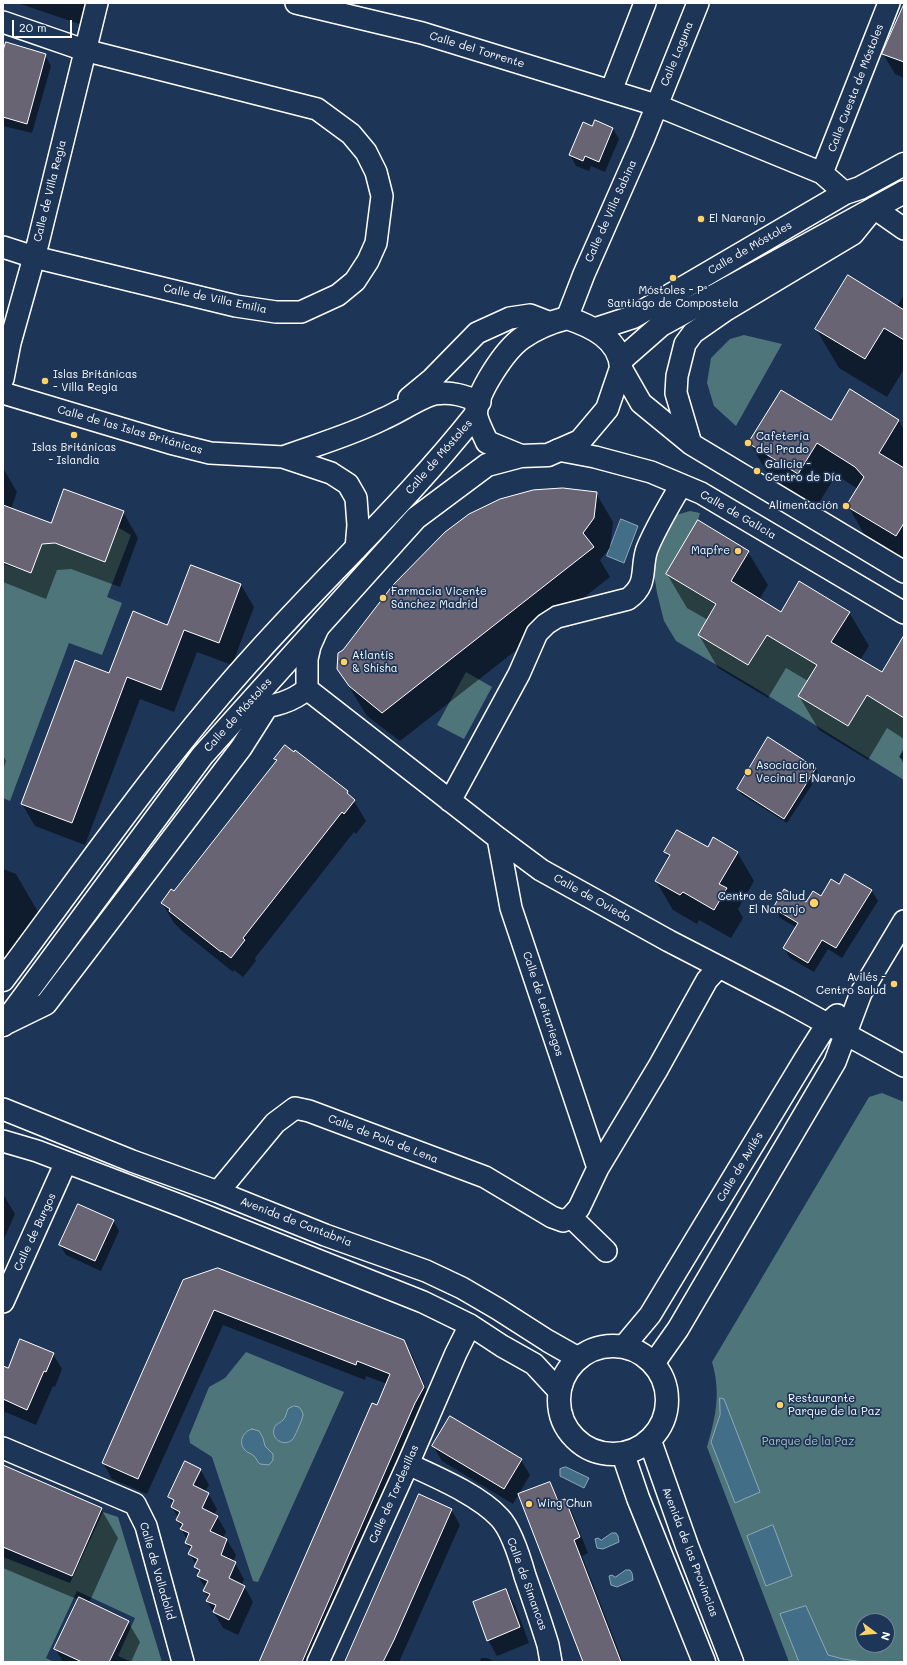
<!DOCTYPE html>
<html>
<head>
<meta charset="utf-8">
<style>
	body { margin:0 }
	#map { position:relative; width:907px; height:1665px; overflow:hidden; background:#1d3557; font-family:Mali,sans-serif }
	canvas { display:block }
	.frame { position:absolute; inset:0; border:4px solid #fff; pointer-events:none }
	.north { position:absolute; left:855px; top:1613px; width:40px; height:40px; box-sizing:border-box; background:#1d3557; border:1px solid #77869a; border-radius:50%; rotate:106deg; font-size:11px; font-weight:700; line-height:16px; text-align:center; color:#fff }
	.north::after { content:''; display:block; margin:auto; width:14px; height:18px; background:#ffd166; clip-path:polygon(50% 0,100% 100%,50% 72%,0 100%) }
	.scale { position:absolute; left:12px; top:20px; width:60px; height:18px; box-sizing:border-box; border:2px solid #fff; border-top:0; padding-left:5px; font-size:12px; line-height:14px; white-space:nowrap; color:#fff; -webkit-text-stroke:3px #1d3557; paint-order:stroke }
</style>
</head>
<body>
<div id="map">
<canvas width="907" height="1665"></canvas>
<div class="frame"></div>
<div class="north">N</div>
<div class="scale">20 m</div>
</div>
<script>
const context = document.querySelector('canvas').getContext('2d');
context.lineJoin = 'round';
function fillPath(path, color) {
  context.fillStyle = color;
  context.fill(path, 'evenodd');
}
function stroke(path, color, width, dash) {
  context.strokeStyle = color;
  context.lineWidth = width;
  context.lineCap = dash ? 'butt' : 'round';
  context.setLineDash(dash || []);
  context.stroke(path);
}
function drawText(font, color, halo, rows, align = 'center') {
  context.font = font + ' Mali,sans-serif';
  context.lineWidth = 3.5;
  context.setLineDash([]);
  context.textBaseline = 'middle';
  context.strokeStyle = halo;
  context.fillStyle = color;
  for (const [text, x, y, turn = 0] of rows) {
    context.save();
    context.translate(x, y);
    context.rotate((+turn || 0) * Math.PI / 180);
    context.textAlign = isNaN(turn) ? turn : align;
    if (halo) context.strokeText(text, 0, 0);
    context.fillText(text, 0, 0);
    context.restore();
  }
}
fillPath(new Path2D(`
	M744 335 782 344 736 426 714 406 707 383 711 358 730 339Z
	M690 511 700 513 698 520 666 574 716 605 698 635 748 665 767 635 819 663 798 696 848 726 867 695 904 718V748L899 757 904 760V780L754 687 676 641 664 621 657 593 653 568 658 553 676 515Z
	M117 527 131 535 107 597 122 603 102 655 69 643 10 801 3 798V564L31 573 44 539 104 562Z
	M466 672 492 687 464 739 437 725Z
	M882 1093 904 1102V1662H789L707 1447C716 1416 721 1393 712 1362L869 1097ZM863 1621H887V1645H863Z
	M246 1352 344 1392 258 1582 253 1581 212 1457 190 1443 189 1436 209 1387 225 1378Z
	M103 1512 118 1517 162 1662H131L118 1656 135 1618 77 1591 46 1658 54 1662H3V1557L70 1583Z`), '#4e7579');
const water = new Path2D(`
	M621 519 638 526 624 563 607 556Z
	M720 1398 724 1399 760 1492 735 1503 711 1442 720 1415Z
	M294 1406 299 1407C301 1410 303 1412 303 1415 303 1418 294 1439 292 1440 284 1447 271 1439 274 1429 275 1424 279 1424 283 1420 286 1418 286 1413 288 1409Z
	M252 1429 259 1431 263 1438 265 1446 273 1454V1460L269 1465 260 1464C257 1462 257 1459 254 1456 251 1453 247 1453 244 1449 238 1441 244 1431 252 1429Z
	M566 1467 589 1478 584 1488 560 1476V1469Z
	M773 1525 792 1576 766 1586 747 1536Z
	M612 1533H616L618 1536 619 1542 603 1549 597 1548 595 1539 598 1538 601 1540Z
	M626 1570H630L632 1573 633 1580 617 1587 611 1585 609 1576 612 1575 615 1577Z
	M806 1606 828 1655 843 1659 863 1662H799L780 1614Z`);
fillPath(water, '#426e88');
stroke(water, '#8ea8b8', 1);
fillPath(new Path2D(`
	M18 3H88L82 25Z
	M904 7V78L895 74 883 54Z
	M3 55H45L51 66 32 133 3 126Z
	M592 127 613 129 619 139 605 172 591 166 589 171 576 166 570 155Z
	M904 295V369L887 397 839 368 816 329 897 306Z
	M850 391 899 421 904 430V562L867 539 848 506 858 489 836 475 817 506 769 476 750 443 831 422Z
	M3 468 17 492 11 509 51 525 123 512 138 538 120 587 71 569 57 570 46 599 3 582Z
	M596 493 613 522 610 548 600 560 610 577 400 741 367 716 338 669Z
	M748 552 768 585 759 600 781 613 849 612 869 646 860 660 882 674 904 645V739L887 728 868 760 819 730 799 696 808 681 786 668 768 698 718 668 699 635 708 620 687 608 667 574Z
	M191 566 241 585 254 607 232 665 197 652 174 712 140 699 85 845 35 826 22 804 110 674 167 626Z
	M768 739 816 769 819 774 787 823 741 794 738 789Z
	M904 750V765L900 757Z
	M3 755 6 761 3 770Z
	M276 759 347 792 354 801 366 821 356 834 354 832 255 958 256 961 243 977 234 970 233 972 182 931 174 923 162 903 174 893 277 761Z
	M708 848 737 852 754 881 738 909 743 918 731 938 699 920 697 924 673 910 656 881 669 859 665 852Z
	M3 869 16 874 38 912 16 971 3 966Z
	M846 875 872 891 878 901 842 958 828 949 814 972 790 958 784 948 797 928 780 918 775 908 807 904 822 898 840 885Z
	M3 1194 15 1214 3 1241Z
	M113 1220 119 1231 101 1271 66 1255 60 1245Z
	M184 1280 404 1341 413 1357 432 1403 317 1662H260L387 1384 366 1376 365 1380 223 1325 147 1494 112 1479 103 1463Z
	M53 1354 62 1369 55 1387 53 1386 36 1425 3 1411V1371Z
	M433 1446 521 1460 530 1475 513 1504 442 1461Z
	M3 1466 101 1509 118 1538 89 1603 128 1622 140 1642 131 1662H63L55 1648 79 1600 3 1568Z
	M200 1469 209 1485 205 1492 208 1493 217 1509 214 1515 217 1516 226 1532 223 1538 227 1540 236 1555 233 1562 235 1563 244 1579 242 1585 244 1586 253 1602 238 1635 223 1628 207 1601 209 1598 204 1591 205 1588 198 1576 199 1574 195 1567 196 1565 190 1554 191 1551 186 1543 187 1540 177 1520 178 1518 172 1507 173 1504 169 1497Z
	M550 1483 560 1502 565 1500 573 1515 588 1553 582 1556 623 1662H585Z
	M451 1509 460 1525 399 1662H346Z
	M506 1590 515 1605 529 1643 497 1656 488 1640Z
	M481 1658H487L496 1662H480Z`), '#0007');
const building = new Path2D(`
	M904 4V62L882 54Z
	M6 42 46 54 27 124 3 117V51Z
	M595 120 613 128 599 162 585 156 583 161 569 155 583 122 592 126Z
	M848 275 904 310V340L884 328 865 359 815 329Z
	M850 389 899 420 879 453 904 468V523L896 536 846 506 864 477 855 467 817 443 798 474 748 443 781 390 831 420Z
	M563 488 597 492 594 518 583 533 594 547 382 713 349 686 337 669 338 653 343 650 393 585 445 532 469 514 500 499 533 490Z
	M64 489 124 511 105 562 55 543 42 544 31 573 3 562V505L51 523Z
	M698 520 749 551 731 581 781 612 799 581 850 612 831 642 882 672 904 635V718L867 695 848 726 798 696 817 665 767 635 748 665 698 635 716 604 666 574Z
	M191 565 241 584 219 643 184 630 161 690 127 677 72 823 21 804 75 660 109 673 133 611 167 625Z
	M768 737 816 768 784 819 737 789Z
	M285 745 294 752 295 750 348 791 347 793 355 800 344 814 342 812 243 938 245 940 231 958 222 951 221 952 169 911 170 909 161 903 171 889 174 891 277 760 274 759Z
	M677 830 708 847 713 837 738 852 719 884 727 888 714 910 683 892 680 895 655 881 670 855 664 852Z
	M845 874 872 890 836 948 822 940 808 963 783 948 798 923 773 908 784 889 806 902 813 891 821 896 831 879 839 884Z
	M78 1204 114 1220 95 1261 59 1245Z
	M218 1268 404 1340 424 1387 415 1403 302 1662H259L372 1403 377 1405 390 1374 357 1361 356 1365 214 1310 138 1479 102 1463 183 1280Z
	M20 1339 54 1353 46 1372 44 1371 27 1410 3 1399V1366L8 1368Z
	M450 1416 522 1459 504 1489 432 1446Z
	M185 1461 201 1469 193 1485 209 1493 202 1508 218 1516 210 1531 227 1539 221 1555 236 1562 229 1578 245 1586 229 1620 213 1612 216 1605 206 1601 210 1594 203 1591 208 1581 197 1576 200 1570 194 1567 198 1559 188 1554 192 1546 185 1543 189 1533 180 1529 183 1524 176 1520 180 1512 171 1507 174 1500 168 1497Z
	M3 1465 102 1508 72 1576 3 1547Z
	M550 1482 558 1501 565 1499 580 1537 574 1540 621 1662H583L518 1494Z
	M419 1494 452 1509 394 1640 383 1662H345Z
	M506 1589 520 1627 487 1641 473 1602Z
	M79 1597 129 1621 109 1662H82L54 1649Z`);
fillPath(building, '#686474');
stroke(building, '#fff', 1);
const minor = new Path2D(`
	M296 3 422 33 656 105 822 173 845 193
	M3 22 84 50 317 109 351 134 366 152 376 172 382 196 376 243 368 261 355 281 338 295 301 312H276L236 306 34 257 3 247
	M611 91 645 3
	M822 173 889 3
	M567 318 584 274 643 140 698 3
	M621 368 641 403 691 444 904 572
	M3 379 10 343 38 243 97 3
	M3 393 170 443 210 453 283 457 331 473 348 484 356 498 358 525 356 549
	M409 398 432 379 477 333 510 318 530 315 548 322
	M691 444 676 393 677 376 685 344 693 333 726 310 853 234 874 208 904 229
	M558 450 595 457 651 472 701 493 904 613
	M283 457C316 445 351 435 383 419 396 414 423 396 435 394 451 391 465 396 480 402
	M307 689 498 838 541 870 669 941 789 1003 904 1066
	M254 709C274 706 292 702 307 689V659L310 646 318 628
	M450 801 519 674 537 633 546 624 557 617 628 599C649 584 640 569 647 549 656 527 669 506 681 485
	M498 838 511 908 598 1168
	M3 1025 46 1004 241 748 267 707
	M3 1109 132 1161 218 1192 325 1235 426 1271 462 1288 498 1309 548 1341 578 1358
	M3 1141 37 1151 179 1205 423 1302 470 1325 502 1346 534 1364 559 1391
	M218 1192 275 1123 295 1108 309 1111 485 1177 552 1217 563 1221 571 1217 579 1208 598 1168 658 1068 707 980 718 968
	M571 1217 606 1251
	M3 1302 66 1162
	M624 1346 650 1315 805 1059 827 1024 837 1015
	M654 1363 678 1329 835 1062 861 993 904 921
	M3 1448 135 1504 146 1526 183 1662
	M408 1464C436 1477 479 1495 500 1518 512 1531 520 1558 525 1576 533 1599 541 1622 548 1645L551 1662
	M318 1662 408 1464 456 1353 470 1325`);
const major = new Path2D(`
	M567 318C591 326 620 339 621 368L607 409 580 441 548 455 521 456 487 442C484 435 476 420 476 413 477 392 505 350 522 338 536 328 551 322 567 318Z
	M596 329 633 317 845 193 860 188 904 164
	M620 361 661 325 904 192
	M3 980C86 869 165 754 258 652 330 572 409 499 476 414
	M3 1025 202 756 416 518 487 465 521 456
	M559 1400a54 54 0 1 1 108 0a54 54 0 1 1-108 0Z
	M650 1441 687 1546 732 1662
	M623 1454 638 1498 704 1662`);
stroke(minor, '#fff', 24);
stroke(major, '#fff', 25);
stroke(minor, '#1d3557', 21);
stroke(major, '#1d3557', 22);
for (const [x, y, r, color] of [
	[701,219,4,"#ffd166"],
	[673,278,4,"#ffd166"],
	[45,381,4,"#ffd166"],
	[74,435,4,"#ffd166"],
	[748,443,4,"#ffd166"],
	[757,471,4,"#ffd166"],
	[846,506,4,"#ffd166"],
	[738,551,4,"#ffd166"],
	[383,598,4,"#ffd166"],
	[344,662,4,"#ffd166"],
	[748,772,4,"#ffd166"],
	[814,903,5,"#ffd166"],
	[894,984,4,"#ffd166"],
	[780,1405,4,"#ffd166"],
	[529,1504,4,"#ffd166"]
]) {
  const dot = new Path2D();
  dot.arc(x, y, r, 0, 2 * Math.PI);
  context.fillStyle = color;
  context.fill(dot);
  stroke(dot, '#1d3557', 1.5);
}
drawText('11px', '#fff', '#1d3557', [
	["Calle del Torrente",477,50,17],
	["Calle Laguna",677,54,-68],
	["Calle Cuesta de Móstoles",856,88,-69],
	["Calle de Villa Regia",50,191,-76],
	["Calle de Villa Sabina",611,211,-66],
	["Calle de Móstoles",750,248,-30],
	["Calle de Villa Emilia",215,299,12],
	["Calle de las Islas Británicas",130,430,16],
	["Calle de Móstoles",439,457,-49],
	["Calle de Galicia",738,515,30],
	["Calle de Móstoles",238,715,-48],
	["Calle de Oviedo",592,898,29],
	["Calle de Leitariegos",543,1004,72],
	["Calle de Pola de Lena",383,1139,21],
	["Calle de Avilés",740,1167,-59],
	["Avenida de Cantabria",296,1222,21],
	["Calle de Burgos",35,1232,-65],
	["Calle de Tordesillas",394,1494,-66],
	["Avenida de las Provincias",690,1552,69],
	["Calle de Valladolid",157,1571,74],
	["Calle de Simancas",527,1584,70]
]);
drawText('11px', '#fff', '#1d3557', [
	["El Naranjo",709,219],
	["Móstoles - Pº",673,291,"center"],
	["Santiago de Compostela",673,304,"center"],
	["Islas Británicas",53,375],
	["- Villa Regia",53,388],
	["Cafetería",756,437],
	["del Prado",756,450],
	["Islas Británicas",74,448,"center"],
	["- Islandia",74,461,"center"],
	["Galicia -",765,465],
	["Centro de Día",765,478],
	["Alimentación",838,506,"right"],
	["Mapfre",730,551,"right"],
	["Farmacia Vicente",391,592],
	["Sánchez Madrid",391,605],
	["Atlantis",352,656],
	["& Shisha",352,669],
	["Asociación",756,766],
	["Vecinal El Naranjo",756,779],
	["Centro de Salud",805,897,"right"],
	["El Naranjo",805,910,"right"],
	["Avilés -",886,978,"right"],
	["Centro Salud",886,991,"right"],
	["Restaurante",788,1399],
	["Parque de la Paz",788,1412],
	["Wing Chun",537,1504]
], 'left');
drawText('11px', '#afc1c3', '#1d3557', [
	["Parque de la Paz",808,1442]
]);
</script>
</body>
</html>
